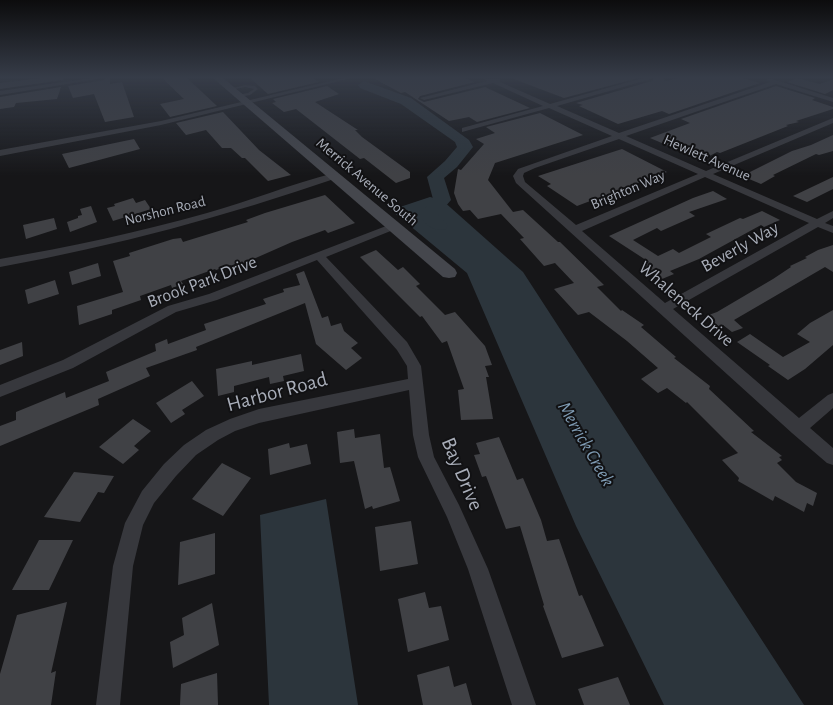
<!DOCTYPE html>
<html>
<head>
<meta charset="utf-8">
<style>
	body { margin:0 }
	canvas { display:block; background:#161618 }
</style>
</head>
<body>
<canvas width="833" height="705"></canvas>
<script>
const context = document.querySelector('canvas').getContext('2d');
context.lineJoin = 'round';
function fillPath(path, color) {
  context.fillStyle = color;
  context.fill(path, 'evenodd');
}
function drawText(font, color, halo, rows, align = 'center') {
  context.font = font + ' "Alegreya Sans",sans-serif';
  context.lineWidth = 4;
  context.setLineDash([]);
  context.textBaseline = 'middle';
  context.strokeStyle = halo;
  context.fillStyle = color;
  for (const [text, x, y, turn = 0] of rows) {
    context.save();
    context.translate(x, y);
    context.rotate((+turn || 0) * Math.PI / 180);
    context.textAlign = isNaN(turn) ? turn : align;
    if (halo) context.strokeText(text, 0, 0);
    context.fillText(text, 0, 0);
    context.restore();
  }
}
fillPath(new Path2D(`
	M430 197 442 200 523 272 804 705H664L576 526 467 273 391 210Z
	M326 499 358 705H269L260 515Z`), '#2c353c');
fillPath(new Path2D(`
	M364 81 411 98 469 140 473 147 457 167 444 178 451 200 438 215 448 225 446 229C433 232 426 225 419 215L433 199 427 177 445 161 457 147 455 142 401 104 360 88 358 85Z`), '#2c353c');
fillPath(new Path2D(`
	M40 78H64L63 80 0 89V83Z
	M106 78H110V84L122 82 134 117 105 122 94 94 73 98 68 86 104 80Z
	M162 78H187L217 106 170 117 160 104 184 99Z
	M250 78H313L319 82 268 94Z
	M373 78H465L475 82 420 96 418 99 424 102 485 87 530 108 477 122 469 117 449 121 405 92 401 93Z
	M511 78H638L564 98Z
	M654 78H664L665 81 678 78H743L760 83 669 114 662 111 618 124 579 106 583 105 576 103 652 81Z
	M797 78 820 84 833 79V90L825 94 787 82Z
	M327 86 339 94 315 102 358 130H355L362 137 410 172V178L396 183 364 158 360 159 296 109 284 112 272 103 276 102 273 99Z
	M776 86 815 98 812 100 833 107V109L796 121 799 122 786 125 788 126 720 153 717 152 702 160 650 138 690 123 681 119Z
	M61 87 57 99 16 103 14 107 0 109V97Z
	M223 112 259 150 291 175 268 181 245 158H242L231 148H222L206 130 186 135 176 123Z
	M540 113 583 135 495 163 488 180 513 212 523 210 558 242H560L604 285 597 287 621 311 622 310 644 325 641 327 676 357 674 358 710 386 709 389 754 431 751 432 782 456 779 457 782 460 777 463 796 482 817 493 813 506 807 503 804 512 775 496 773 501 738 481 739 478 722 460 738 453 687 402 686 403 667 388 658 393 641 379 658 368 627 341 589 312 578 315 554 289 574 283 555 263 544 266 520 239 524 238 501 214 478 219 470 210 463 211 458 204 454 193 458 169 461 170 484 144 476 139 495 133 486 127Z
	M833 135V151L819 155 816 154 773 175 775 176 761 184 742 176 792 151 811 145Z
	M134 139 140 149 69 168 62 154Z
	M622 149 667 172 577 206 547 186 551 184 538 176Z
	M833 177V189L807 202 793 196Z
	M713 191 727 199 689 212 695 216 661 231 657 228 633 240 658 256 673 249 679 253 711 237 706 234 740 218 743 219 762 211 780 220 764 227 761 225 699 259 670 271 674 274 662 279 643 265 649 262 609 236 693 198Z
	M325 195 355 223 328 233 325 230 292 242 233 268 231 265 216 270 215 269 181 281 183 284 172 288 171 285 140 296 141 300 112 310V314L79 325 77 306 123 292 113 261 130 256 129 253 173 239 181 238 183 242 248 222 246 220 265 213Z
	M133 198 136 203 145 200 151 209 113 221 107 208 115 206 114 204Z
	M91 206 97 222 70 232 67 222 78 218V216L82 215 80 209Z
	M54 218 57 229 26 239 23 225Z
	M833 245V272L825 267 734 320 743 328 732 332 723 325 719 327 706 316 717 312 773 279 791 267 790 266 807 258 805 257 818 250Z
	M376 250 398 270 403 267 420 284 416 286 445 315 455 312 485 346 492 365 485 366 489 377H486L493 419 461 420 458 390 464 389 447 341 442 343 422 316 420 317 360 257Z
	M98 263 101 276 72 285 69 272Z
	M304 271 322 318 328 316 331 326 341 323 344 331 358 343 351 348 362 358 346 370 316 344 305 303 196 347 197 350 146 368 150 376 98 399 99 405 0 446V426L16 420V412L65 392 66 398 109 381 106 372 156 351 155 344 167 339 168 344 206 330 204 324 266 304 263 299 284 292 283 289 300 285 296 274Z
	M55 280 59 294 28 304 25 290Z
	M833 310V345L805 369 788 380 768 366 770 365 737 342 750 334 783 357 810 342 797 334 810 323Z
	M22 342 23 356 0 365V350Z
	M301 354 304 371 283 376 284 381 270 384 269 377 234 386V392L218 396 216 369 252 361V365Z
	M192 381 204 396 182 410 185 414 171 423 156 403Z
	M133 419 151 431 134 446 139 450 123 464 99 447Z
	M354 429 355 438 380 434 384 468 390 467 400 501 373 509 372 506 365 509 354 461 340 463 337 432Z
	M499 437 517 480 523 478 541 520 547 541 559 539 579 596 582 595 604 646 562 658 543 606 544 605 520 526 506 529 486 476 482 477 474 455 480 454 476 443Z
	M289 443 290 448 307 444 311 464 270 475 268 449Z
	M222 463 251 478 223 516 192 499Z
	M74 472 114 476 104 493 98 492 80 522 44 517Z
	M411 521 418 564 380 571 375 527Z
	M215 533V574L178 585 180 542Z
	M39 540H73L49 590H12Z
	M425 592 429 608 441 606 449 640 408 652 398 599Z
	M67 602 51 673 56 671 51 705H0V674L17 615Z
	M212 603 219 645 173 668 170 642 184 635 182 618Z
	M449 666 454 687 466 683 472 705H423L417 675Z
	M217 673 218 705H180L181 684Z
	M618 677 630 705H584L578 689Z`), '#404145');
fillPath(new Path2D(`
	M245 85 255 86 258 89 250 95 239 97 238 95 248 93 254 89 245 87 231 90 229 89Z`), '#37383d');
fillPath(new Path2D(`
	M91 78H104L0 95V91Z
	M343 78H352L161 125 0 156V150L161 121Z
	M483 78 500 79V82L550 104 643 78H652L651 79 557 106 619 133 770 82 766 80 769 78 833 98V102L776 84 626 136 706 171 833 118V123L713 174 817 219 833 211V218L825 223 833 226V233L818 227 673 309 799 418 828 395 833 393V408L810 428 833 448V465L827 463 792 433 516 183 513 176 518 169 612 136 549 108 462 132V128L543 106 493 83 424 100 420 98 487 81ZM619 139 698 174 576 225 525 182 523 176 524 173 535 168ZM705 177 809 223 665 303 582 231Z
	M334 173 337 174V178C227 216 115 246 0 267V259C70 247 139 232 207 213 250 201 291 184 334 173Z
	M394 223 399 226 398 228 326 257 407 342 421 366 429 435 434 457 459 505 488 569 536 705H512L468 569 447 517 418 457 413 435 409 390 259 423 235 431 218 440 196 455 176 476 154 503 143 525 133 566 120 705H96L113 566 125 523 142 491 164 464 184 445 206 430 230 419 259 409 408 379 407 366 397 350 317 260 217 300 176 312 73 368 0 397V385L63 360 168 306 209 294Z`), '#37383d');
fillPath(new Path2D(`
	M213 78H223L455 269 457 273 455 277 449 278 443 277Z`), '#45474d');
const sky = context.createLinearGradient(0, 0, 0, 176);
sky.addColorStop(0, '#0c0c0d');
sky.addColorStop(0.44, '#363c48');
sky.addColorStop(1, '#363c4800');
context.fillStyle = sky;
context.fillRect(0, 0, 833, 176);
drawText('15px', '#a8adb8', '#111113', [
	["Hewlett Avenue",707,158,24],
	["Merrick Avenue South",367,182,40],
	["Brighton Way",628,190,-23],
	["Norshon Road",165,211,-14]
]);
drawText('18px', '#a8adb8', '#111113', [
	["Beverly Way",740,247,-29],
	["Brook Park Drive",202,282,-21],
	["Whaleneck Drive",686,304,41]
]);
drawText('italic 19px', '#7f9bb3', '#111113', [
	["Merrick Creek",586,444,60]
]);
drawText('21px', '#a8adb8', '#111113', [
	["Harbor Road",277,392,-15],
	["Bay Drive",462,474,67]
]);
</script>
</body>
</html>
